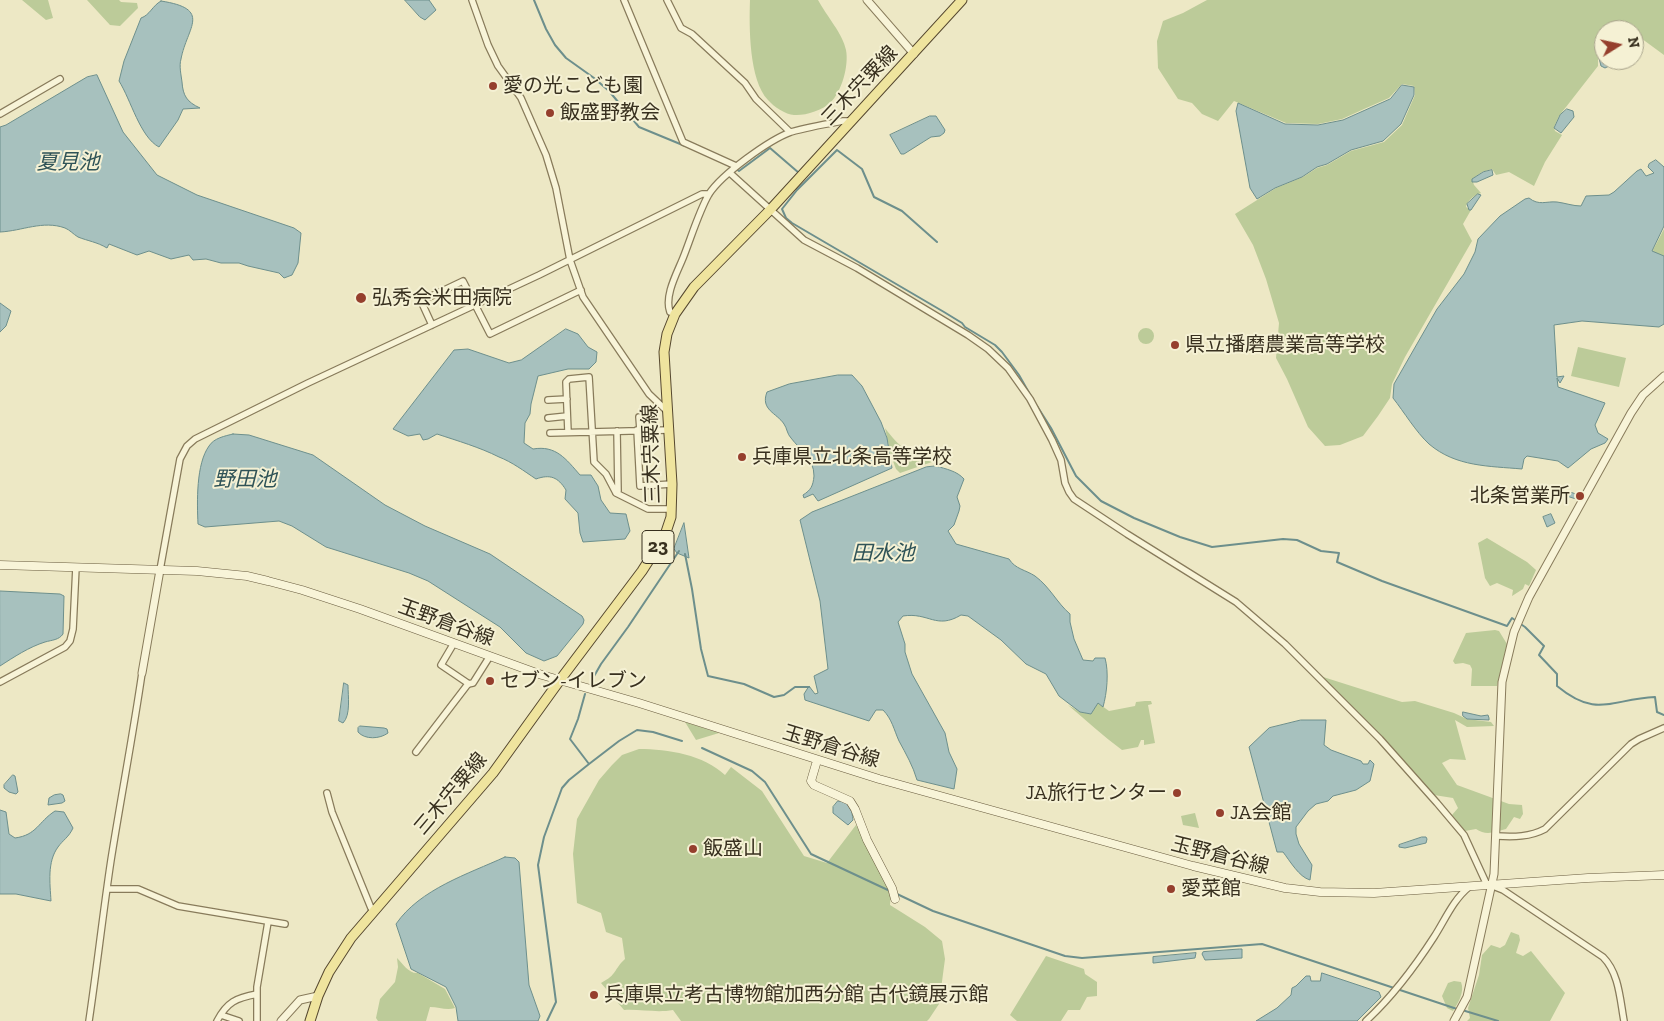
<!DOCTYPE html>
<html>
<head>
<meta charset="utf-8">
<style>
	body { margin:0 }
	#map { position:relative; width:1664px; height:1021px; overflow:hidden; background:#ede8c5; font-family:"Zilla Slab",serif }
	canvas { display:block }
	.north { position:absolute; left:1594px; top:20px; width:50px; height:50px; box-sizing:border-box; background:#f5f1d4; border:1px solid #a9a48c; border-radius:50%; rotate:80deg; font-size:14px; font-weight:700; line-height:20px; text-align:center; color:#38301f }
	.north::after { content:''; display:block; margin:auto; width:18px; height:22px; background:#953f2d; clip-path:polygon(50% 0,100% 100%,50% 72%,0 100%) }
</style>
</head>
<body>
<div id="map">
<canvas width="1664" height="1021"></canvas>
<div class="north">N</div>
</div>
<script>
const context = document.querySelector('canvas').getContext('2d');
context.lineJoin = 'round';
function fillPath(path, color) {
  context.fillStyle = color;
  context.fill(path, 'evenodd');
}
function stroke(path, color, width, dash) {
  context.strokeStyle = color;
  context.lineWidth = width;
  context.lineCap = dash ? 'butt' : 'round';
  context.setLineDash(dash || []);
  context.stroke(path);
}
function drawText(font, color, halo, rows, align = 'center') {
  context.font = font + ' "Zilla Slab","Noto Sans JP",serif';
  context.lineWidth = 4;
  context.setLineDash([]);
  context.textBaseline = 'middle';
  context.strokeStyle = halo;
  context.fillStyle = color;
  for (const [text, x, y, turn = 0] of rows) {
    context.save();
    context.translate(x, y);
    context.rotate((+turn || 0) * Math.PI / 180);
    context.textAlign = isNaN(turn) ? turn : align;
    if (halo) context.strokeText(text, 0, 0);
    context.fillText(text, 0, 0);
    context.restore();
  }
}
fillPath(new Path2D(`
	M22 0H48L53 18 46 20Z
	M87 0H119L121 2 137 3 138 8 120 26 110 25Z
	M750 0H818C826 15 843 34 846 50 849 65 842 92 830 103 822 110 805 116 794 115 786 115 773 106 768 100 749 80 749 27 750 0Z
	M1207 0H1664V55L1634 33V30H1629L1619 25 1613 30H1604V47L1598 59V66L1559 116 1554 127 1555 131 1562 135 1545 162 1534 186 1509 172 1496 175 1492 169 1482 172 1472 179 1474 185 1481 193C1475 195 1467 200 1466 207L1471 210 1463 224 1472 241 1405 357 1392 384 1390 398 1378 416 1363 436 1340 445 1325 446 1308 427 1287 379 1276 358 1279 323 1266 279 1253 245 1235 214 1276 188 1303 177 1317 168 1327 165 1351 151 1384 142 1402 125 1415 95 1414 86 1402 84 1389 98 1364 109 1342 119 1318 124 1286 123 1234 101 1218 121 1202 114 1192 103 1178 99 1158 68 1157 41 1163 21 1183 13Z
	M1664 229V256L1654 253 1653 250Z
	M1138 336a8 8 0 1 1 16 0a8 8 0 1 1-16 0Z
	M1578 347 1626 358 1619 387 1571 376Z
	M885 428C899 447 909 454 932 462L900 473 896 469 891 456Z
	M1487 538 1527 562 1536 570 1529 586 1525 584 1523 589 1512 596 1513 590 1497 583 1490 586 1485 578 1478 543Z
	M1495 630 1499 631 1507 644 1497 686H1471L1472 669 1470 665 1463 663 1455 664 1453 661 1466 633Z
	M1320 676 1402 702 1415 701 1454 713 1467 719 1491 722 1494 726 1467 727 1455 720 1466 760 1450 759 1442 763 1457 785 1509 804 1522 805 1523 814 1520 819 1514 817 1506 829C1495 832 1486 836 1476 829L1465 831 1452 815 1458 808 1453 798 1434 795 1400 757Z
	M1145 701H1151L1152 704 1148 705 1155 743 1144 745V740H1141L1138 747 1122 750C1103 736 1086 720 1068 705L1080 712 1091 714 1098 703 1109 711 1135 706 1136 702Z
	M685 722 719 733 696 740Z
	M639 749C668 749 704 755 725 775L731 767 762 791 804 856 827 863 856 825 891 889 890 905 925 927 942 941 945 959 939 1004 929 1019 927 1021H681L673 1010C657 1013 640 1009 624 1010L601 983C618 974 613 970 625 959L622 938 606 932 601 913 577 903 573 854 577 819 599 780 612 765 622 755Z
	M1195 813 1199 828 1183 825 1181 816Z
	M1511 932 1519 935 1520 940 1516 953 1523 956 1531 951 1565 993 1550 1021H1467L1470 1018 1468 1008 1479 975 1482 955 1491 945 1500 948 1505 945Z
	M1046 956 1084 969 1085 974 1097 982V996L1087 997 1080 1010H1068L1061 1021H1017L1010 1015Z
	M397 958C403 964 409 974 418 973L445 989 455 1008C447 1011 439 1007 430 1007L426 1021H378L376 1018 380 999 395 982 398 967Z
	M1454 981 1461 982C1465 992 1458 1003 1453 1011L1447 1008 1442 996 1448 983Z`), '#bccb99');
const water = new Path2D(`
	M405 0H429L436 10 425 20 420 17Z
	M161 1C213 9 187 27 181 59 179 66 181 74 182 82 183 96 187 102 200 108L183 109 178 120 159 147C140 137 131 100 119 81L124 61 141 18C150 15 152 6 161 1Z
	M1604 48V60H1612L1609 66 1605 68 1601 66 1599 58Z
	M97 75 123 132 157 175 197 195 294 228 301 233 298 263 292 275 284 278 279 273 248 266 239 263H221L206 259 193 260 189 255 171 259 149 251 137 255 109 244 107 248C97 242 88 241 78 237 73 234 70 230 65 228 43 220 22 231 0 232V127L6 125 87 77Z
	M1402 85 1414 87V95L1401 124 1383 141 1351 150 1327 164 1317 167 1302 177 1275 188 1257 199 1250 188 1236 111 1238 103 1285 124 1318 125 1343 120 1390 99Z
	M1567 109 1573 111 1574 117 1561 133 1554 128 1560 115Z
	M930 116H936L945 130 944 133 940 136 931 137 904 154H901L890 135Z
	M1656 160 1664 167V226L1652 251 1664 256V324L1659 327 1582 321 1554 325 1557 377 1564 376 1560 383 1557 378 1558 387 1605 403 1595 425 1598 433 1608 439 1605 443 1591 449 1568 468 1558 461 1527 456 1524 459 1522 469C1489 466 1456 467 1429 444 1416 432 1404 412 1393 398L1394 384 1437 309 1464 274 1475 252 1478 239 1500 216 1525 199 1529 198C1539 206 1546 201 1557 202 1565 203 1573 206 1581 206L1586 196 1609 195 1614 192 1637 171 1641 169 1646 176 1654 173 1648 167 1649 164Z
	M1492 170 1493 175 1477 182H1472V179L1483 172Z
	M1478 194 1481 195 1471 210H1469L1467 204Z
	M0 303 11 311 6 326 0 332Z
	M566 329 578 334 588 347 597 352 596 362 589 369H568L538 376 531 404 530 414 525 423 524 443 533 449C556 445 566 459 580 475H591L598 486 601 500 610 513 626 514 630 531 625 539 583 542 580 533 578 513 565 499 566 490C558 477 550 474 536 479 524 471 512 462 499 457 479 447 458 441 437 434L428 439 423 440 420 434 408 436 393 429 454 350 468 349 509 363 521 360Z
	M838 375H852L862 386 881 422 887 438 892 468 818 501 813 494 804 498 803 495C811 490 813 486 814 476 814 458 800 450 791 438 787 434 787 428 784 424 777 413 760 410 767 392L789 384Z
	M233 434 249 435 313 455 385 505 425 526 490 554 582 616 584 620 583 624 557 656 544 661 526 653 500 627 428 581 409 573 326 547 292 526 279 521 205 527 198 524C197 502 196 464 209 446 214 438 225 436 233 434Z
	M936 466C946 469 957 471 964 479L957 497 960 506 959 511 954 525 948 531 956 544 1009 559C1015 569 1026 570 1035 576 1050 587 1057 603 1070 614V622L1074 639 1083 660 1093 661 1095 658H1105C1109 672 1107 693 1103 707L1098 703 1091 714 1080 712 1059 696 1046 674 1026 664 1001 640 968 616 961 615C936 630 929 612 903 616L898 622 905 644V652L912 674 945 733 949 752 957 769 954 789 917 780C913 766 906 754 899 741 894 730 892 719 883 710H876L869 721 805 700 804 694 809 686 815 694 818 693 814 676 828 669 820 601 800 520 812 512 926 467Z
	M1555 487 1579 495 1576 499 1554 492Z
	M1551 514 1555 523 1547 527 1543 517Z
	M684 523 689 558 677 553 674 549Z
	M0 591 60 594 64 596 63 634C59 640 52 640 45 642 29 647 14 657 0 666Z
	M344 683 348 685C348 696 351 715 343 723L339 721Z
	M1463 712 1481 716 1488 715 1489 718V720L1467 719 1463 716Z
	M1301 720H1326L1324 745 1331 750 1361 761 1363 764H1368L1370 760 1374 764 1370 781 1356 790 1333 796 1328 801 1316 804 1308 811 1296 827V834L1299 844 1312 865 1310 880C1299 877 1290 861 1283 852H1277L1249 747 1269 728Z
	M360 726 384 728 387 729 388 733C380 739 365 740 358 732V728Z
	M13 775 15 776 18 792 16 794 9 792 4 788V785Z
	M61 794 63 795 65 801 62 803 48 805 49 798 54 795Z
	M838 801C850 801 852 810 853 820L848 825 833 813V807Z
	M0 810 6 812 9 834 15 838C37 835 38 822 55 811L64 812 73 828C69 837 63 840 58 847 47 862 50 883 51 901L16 894H0Z
	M1422 837H1426L1427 839 1426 843 1405 848 1399 847V845Z
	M505 857 515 858 519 862 529 985 540 1016 538 1021H458L456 1007 446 987 411 969 396 924C420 889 468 874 505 857Z
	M1240 949H1242V958L1205 960 1202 954 1203 952Z
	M1196 953 1195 958 1154 963H1153V957Z
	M1322 973 1379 992 1381 997 1357 1021H1256L1277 1008 1291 995 1292 988 1296 986 1306 976H1310L1311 981H1320Z`);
fillPath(water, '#a7c1be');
stroke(water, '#6d8f8c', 1);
stroke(new Path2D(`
	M534 0 546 29 555 45 566 58 594 78 609 91 639 127 685 146
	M736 169 739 171 770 148 799 173
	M937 242 902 211 874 197 862 169 837 150 797 190 782 209 786 218 792 223 944 312 962 323 965 327 995 345 1002 352 1019 375 1032 398
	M1037 406 1051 428 1076 476 1101 501 1134 518 1180 537 1212 547 1283 539 1297 540 1321 551 1339 553 1337 562 1382 581 1507 626 1512 618 1525 627 1544 646 1539 655 1557 674V686C1597 719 1611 699 1655 697L1657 712 1664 715
	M685 554 692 589 701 649 708 676 744 684 774 697 784 695 795 687H809
	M593 678 601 664 628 627 679 551
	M585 694 578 719 570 739 589 764
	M702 748 752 771 765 782 811 854 890 891
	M897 894 933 911 1065 956 1082 958 1262 944 1457 1009
	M1462 1010 1498 1021
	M547 1021 556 1002 538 865 544 837 562 788 569 780 589 764 619 741 637 730 653 732 682 741`), '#6d8f8c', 2);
const minor = new Path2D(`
	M472 0 488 45 498 66 521 98 546 155 556 188 570 260 583 297 649 394 667 411
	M624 0 683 142 736 166
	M667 0 681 28 692 34 745 83 756 99 790 132
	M0 114 60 79
	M730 173 804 240 857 268 968 335 988 349 1008 368 1030 399 1052 440 1061 460 1065 483 1069 492 1074 499 1127 534 1236 602 1285 644 1380 739 1437 803 1464 835 1487 885
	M675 314 670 312C664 296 677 273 683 258 691 238 699 211 709 194 722 174 769 140 791 132 808 127 826 124 843 121H851
	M432 325 421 301 463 281 490 334 581 290
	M548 400 567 399
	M639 417 640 430
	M548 418 567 416
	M637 430 640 486 672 484
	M568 432 566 382 569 379 589 377 594 462 606 474 616 493 648 509H672
	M550 433 669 430
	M616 493 618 491 617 431
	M160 570 180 459 187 446 195 439 308 383 539 275 702 194H709
	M454 643 441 665 469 684
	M0 682 65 647 70 641 73 629 76 567
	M416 752 468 684 473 683 490 656
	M327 793 332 812 371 908 374 911
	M1496 836C1514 837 1530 837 1545 829L1631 744 1639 739 1664 728
	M1493 886 1503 890 1603 957C1619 973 1620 999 1624 1021
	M107 889H138L178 906 285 924
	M221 1015 239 1021
	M89 1021C97 967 103 913 111 860 121 797 133 735 142 673
	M217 1021C227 1002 236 998 257 994
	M257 1021V987L268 922
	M1366 1021C1393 996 1414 968 1434 937 1445 920 1453 900 1469 887`);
const tertiary = new Path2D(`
	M867 0 914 54
	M142 673 160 570
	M281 1021 300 1000 318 996
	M1454 1021 1467 997 1494 874 1502 682 1514 632 1529 597 1631 413 1643 395 1664 376`);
const secondary = new Path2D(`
	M0 565 197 571 247 576 268 581 302 590 360 609 542 675 639 703 879 779 1193 866 1285 888 1320 892 1374 893 1588 878 1664 875
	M816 764 811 781 814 785 850 801 855 809 867 840 892 888 895 899`);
const primary = new Path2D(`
	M310 1021 318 996 329 972 351 938 493 773 560 680 642 571 665 535 671 517 672 484 664 352 667 334 675 314 694 287 770 210 962 0`);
stroke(minor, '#887b5b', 8);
stroke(tertiary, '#887b5b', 9);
stroke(secondary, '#695c3f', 9);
stroke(primary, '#56482f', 11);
stroke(minor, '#f8f4d8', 5.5);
stroke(tertiary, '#f8f4d8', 7);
stroke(secondary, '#f8f4d8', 8);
stroke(primary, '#efe49e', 9);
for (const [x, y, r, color] of [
	[493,86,5,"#953f2d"],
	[550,113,5,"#953f2d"],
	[361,298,6,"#953f2d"],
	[1175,345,5,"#953f2d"],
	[742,457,5,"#953f2d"],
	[1580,496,5,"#953f2d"],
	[490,681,5,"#953f2d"],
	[1177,793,5,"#953f2d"],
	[1220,813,5,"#953f2d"],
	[693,849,5,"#953f2d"],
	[1171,889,5,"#953f2d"],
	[594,995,5,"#953f2d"]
]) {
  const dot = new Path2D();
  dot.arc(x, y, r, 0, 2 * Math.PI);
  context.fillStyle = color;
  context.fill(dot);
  stroke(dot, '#f5f1d4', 2);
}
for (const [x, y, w] of [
	[658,547,32]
]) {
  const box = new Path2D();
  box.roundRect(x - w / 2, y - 16.5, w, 33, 4);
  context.fillStyle = '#f5f1d4';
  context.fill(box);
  stroke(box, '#38301f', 1);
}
drawText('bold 19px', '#38301f', null, [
	["23",658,547]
]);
drawText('20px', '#38301f', '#f5f1d4', [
	["愛の光こども園",503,86],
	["飯盛野教会",560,113],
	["弘秀会米田病院",372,298],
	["県立播磨農業高等学校",1185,345],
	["兵庫県立北条高等学校",752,457],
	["北条営業所",1570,496,"right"],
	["セブン-イレブン",500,681],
	["JA旅行センター",1167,793,"right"],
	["JA会館",1230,813],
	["飯盛山",703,849],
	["愛菜館",1181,889],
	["兵庫県立考古博物館加西分館 古代鏡展示館",604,995]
], 'left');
drawText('20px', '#38301f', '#f5f1d4', [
	["三木宍粟線",860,86,-47],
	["三木宍粟線",652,454,-92],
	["玉野倉谷線",446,623,20],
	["玉野倉谷線",831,747,17],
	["三木宍粟線",451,794,-50],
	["玉野倉谷線",1220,856,14]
]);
drawText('italic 21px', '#2f5357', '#f5f1d4', [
	["夏見池",68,163],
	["野田池",245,480],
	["田水池",883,554]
]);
</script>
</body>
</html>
